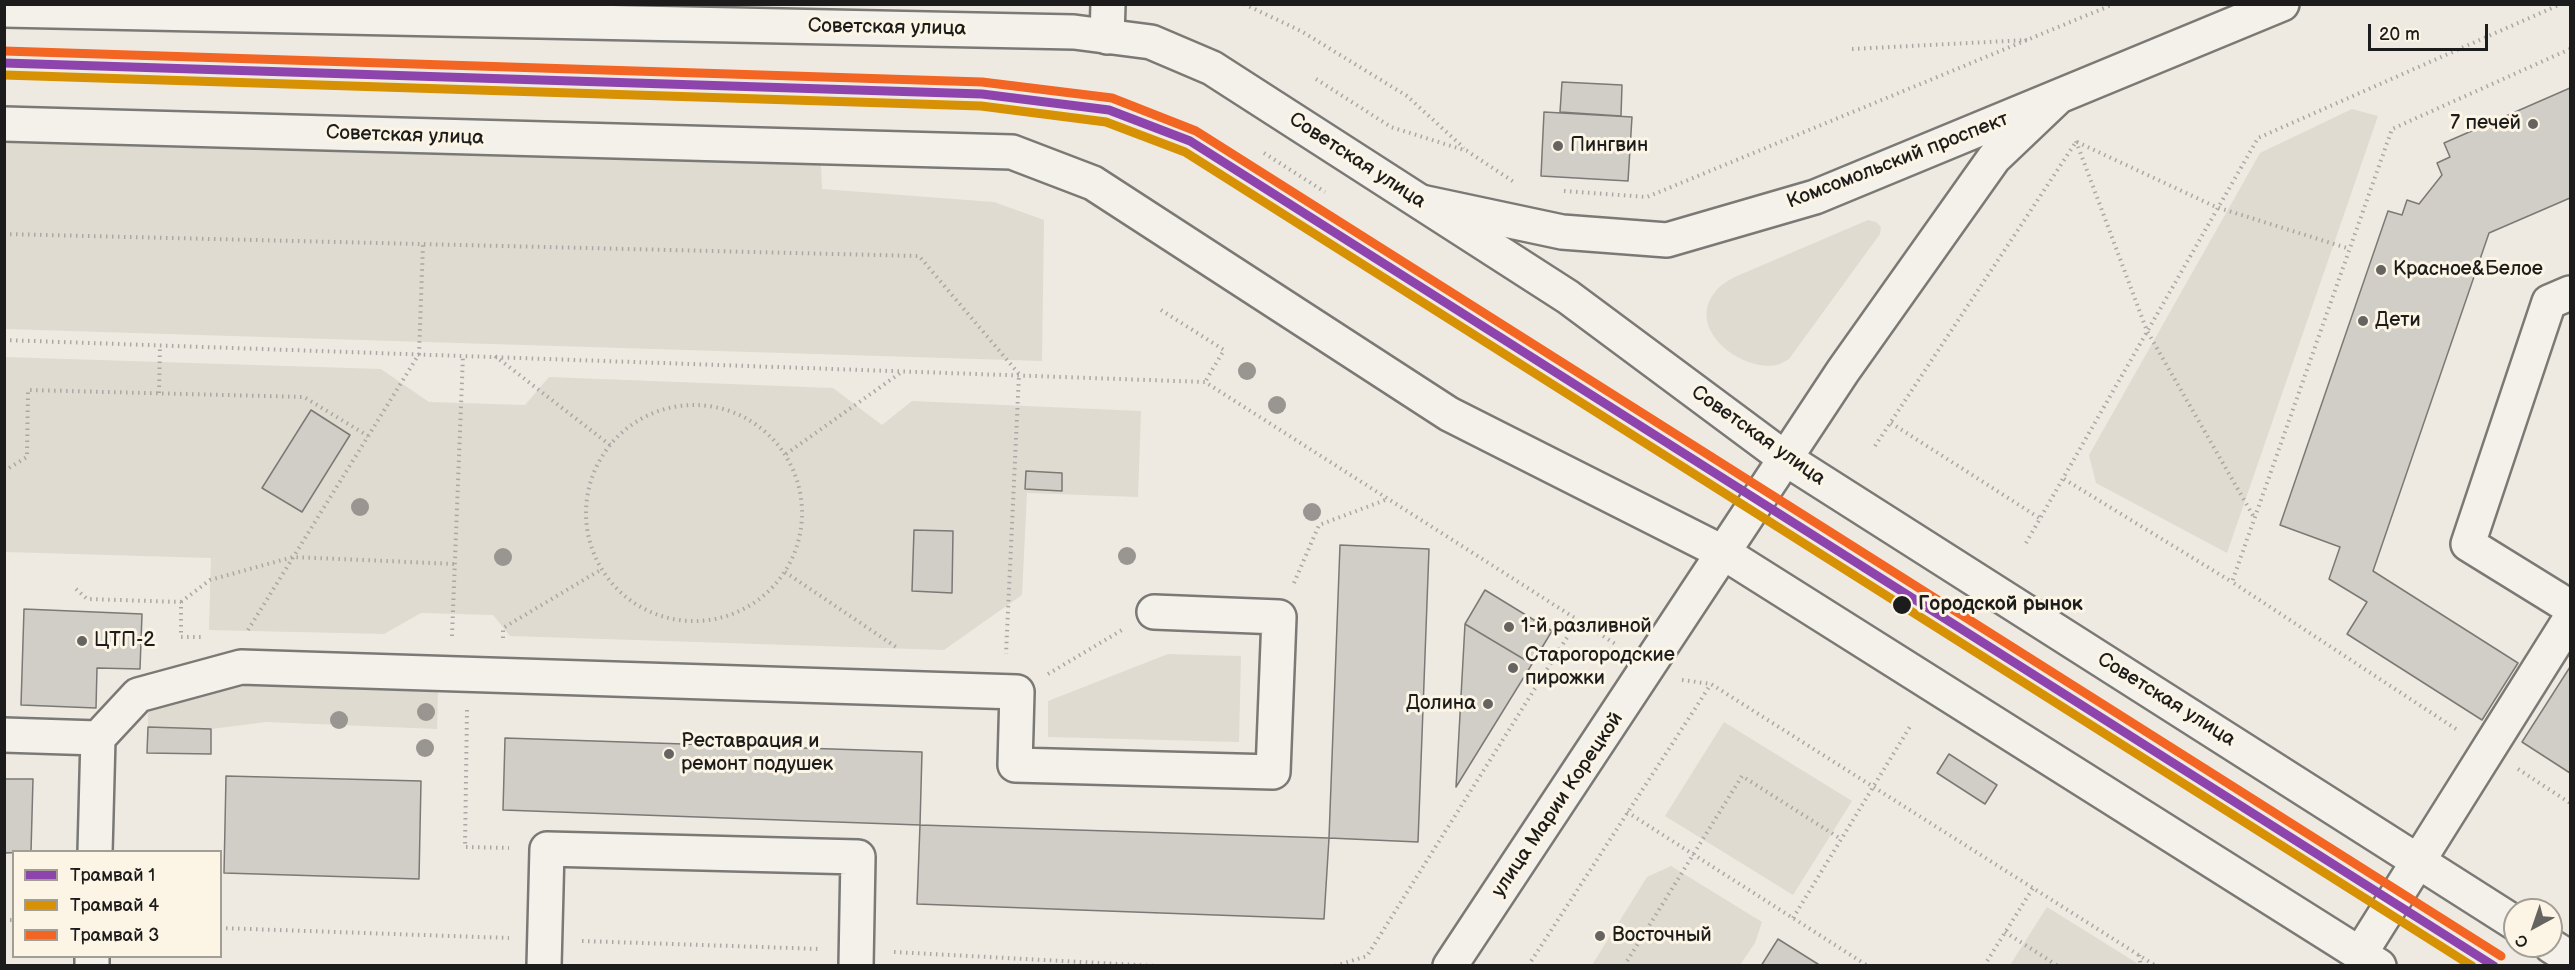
<!DOCTYPE html>
<html>
<head>
<meta charset="utf-8">
<style>
	body { margin:0 }
	#map { position:relative; width:2575px; height:970px; overflow:hidden; background:#eeeae2; font-family:"Balsamiq Sans",sans-serif }
	canvas { display:block }
	.frame { position:absolute; inset:0; border:6px solid #1c1c1c; pointer-events:none }
	.legend { position:absolute; left:12px; top:850px; width:210px; height:108px; box-sizing:border-box; background:#fcf5e5; border:2px solid #a29e95; margin:0; padding:8px 10px; list-style:none; font-size:18px; color:#1c1c1c }
	.legend li { display:flex; align-items:center; gap:12px; height:30px }
	.legend b { width:30px; border:2px solid #a29e95 }
	.north { position:absolute; left:2503px; top:898px; width:60px; height:60px; box-sizing:border-box; background:#fcf5e5; border:2px solid #a29e95; border-radius:50%; rotate:220deg; font-size:16px; font-weight:700; line-height:24px; text-align:center; color:#1c1c1c }
	.north::after { content:''; display:block; margin:auto; width:21px; height:27px; background:#666461; clip-path:polygon(50% 0,100% 100%,50% 72%,0 100%) }
	.scale { position:absolute; left:2368px; top:24px; width:120px; height:27px; box-sizing:border-box; border:3px solid #1c1c1c; border-top:0; padding-left:8px; font-size:18px; line-height:21px; white-space:nowrap; color:#1c1c1c; -webkit-text-stroke:4px #fcf5e5; paint-order:stroke }
</style>
</head>
<body>
<div id="map">
<canvas width="2575" height="970"></canvas>
<div class="frame"></div>
<ul class="legend">
<li><b style="height:8px;background:#8e44ad"></b>Трамвай 1</li>
<li><b style="height:8px;background:#d69104"></b>Трамвай 4</li>
<li><b style="height:8px;background:#f26522"></b>Трамвай 3</li>
</ul>
<div class="north">С</div>
<div class="scale">20 m</div>
</div>
<script>
const context = document.querySelector('canvas').getContext('2d');
context.lineJoin = 'round';
function fillPath(path, color) {
  context.fillStyle = color;
  context.fill(path, 'evenodd');
}
function stroke(path, color, width, dash) {
  context.strokeStyle = color;
  context.lineWidth = width;
  context.lineCap = dash ? 'butt' : 'round';
  context.setLineDash(dash || []);
  context.stroke(path);
}
function drawText(font, color, halo, rows, align = 'center') {
  context.font = font + ' "Balsamiq Sans",sans-serif';
  context.lineWidth = 6;
  context.setLineDash([]);
  context.textBaseline = 'middle';
  context.strokeStyle = halo;
  context.fillStyle = color;
  for (const [text, x, y, turn = 0] of rows) {
    context.save();
    context.translate(x, y);
    context.rotate((+turn || 0) * Math.PI / 180);
    context.textAlign = isNaN(turn) ? turn : align;
    if (halo) context.strokeText(text, 0, 0);
    context.fillText(text, 0, 0);
    context.restore();
  }
}
fillPath(new Path2D(`
	M2352 109 2378 116 2227 553 2096 483 2089 455 2260 153Z
	M5 143 821 165 822 189 994 202 1044 220 1042 361 5 329Z
	M1868 220 1876 222 1881 227 1880 234 1789 359C1785 361 1781 364 1777 365 1741 372 1685 329 1715 292 1723 281 1739 275 1751 270Z
	M5 357 381 369 429 402 525 405 549 377 833 388 882 425 912 401 1141 411 1138 497 1027 493 1022 595 944 650 510 636 493 615 421 613 384 634 209 630 211 558 5 552Z
	M1168 654 1241 656 1239 742 1048 737V701Z
	M246 686 438 691 437 729 266 722 211 729 148 727V707L186 694Z
	M1724 722 1852 801 1793 895 1665 816Z
	M1671 866 1762 922 1755 943 1740 965H1592L1647 877Z
	M2047 907 2140 965H2010Z`), '#dfdbd0');
const building = new Path2D(`
	M1562 82 1622 85 1621 116 1560 112Z
	M2570 88V198L2489 233 2373 571 2518 663 2482 720 2347 634 2367 602 2329 579 2340 547 2280 525 2388 211 2402 215 2407 200 2419 204 2442 175 2437 163 2450 157 2444 143Z
	M1544 112 1632 117 1628 181 1541 176Z
	M311 410 350 435 302 512 262 488Z
	M1026 471 1062 473V491L1025 489Z
	M914 530 953 531 952 593 912 591Z
	M1340 545 1429 549 1418 842 1329 838Z
	M1485 590 1552 631 1532 664 1465 624Z
	M24 609 142 614 140 669 97 668 96 708 21 705Z
	M1465 624 1532 664 1456 787Z
	M2570 667V773L2522 742Z
	M148 727 211 729V754L147 753Z
	M505 738 922 752 920 825 503 810Z
	M1949 754 1997 785 1985 804 1937 773Z
	M226 776 421 781 419 879 224 873Z
	M4 779H33L31 852 4 853Z
	M920 825 1329 838 1324 919 917 904Z
	M1778 939 1821 966H1761Z`);
fillPath(building, '#d1cec8');
stroke(building, '#7a7975', 1.5);
const minor = new Path2D(`
	M1107 37 1108 4
	M1421 202 1562 232 1667 240 1815 197 2282 4
	M2570 293 2549 302 2468 544 2570 607
	M4 735 98 738
	M95 852 98 738 138 695 241 667 1017 692 1015 765 1273 772 1279 617 1154 612
	M2360 954 2570 619
	M92 966V956
	M544 966 547 849 858 857 856 966
	M1450 966 1843 371 1994 158 2057 98`);
const major = new Path2D(`
	M4 10 1074 32 1151 42 1212 68 1568 297 1786 459 2515 923
	M4 124 1012 152 1093 183 1449 414 1724 553 2379 966
	M2551 946 2570 958`);
stroke(minor, '#7a7975', 38);
stroke(major, '#7a7975', 38);
stroke(new Path2D(`
	M1244 4 1301 31 1407 96 1464 148
	M1852 49 2027 40
	M1316 79 1391 127 1467 151 1514 182
	M2076 141 2147 331 2255 519
	M2077 142 2216 207 2350 249
	M1264 153 1325 192
	M1564 191 1647 197 2114 4
	M4 234 919 256 1019 374 1006 654
	M1161 310 1224 350 1205 382
	M4 340 1205 382 1617 645
	M495 356 610 445
	M159 393 160 345
	M586 513a108 108 0 1 1 216 0a108 108 0 1 1-216 0Z
	M1891 423 2041 519
	M1875 446 2076 142
	M786 454 903 371
	M4 471 27 457 28 390 304 397 368 436
	M2064 479 2232 582
	M2026 543 2258 138 2561 4
	M785 572 899 649
	M1294 583 1319 525 1388 499
	M76 589 87 599 181 602V637H201
	M181 602 210 580 293 557 455 564
	M248 630 419 354 423 244
	M452 636 463 355
	M503 638V628L602 569
	M1048 674 1122 630
	M1682 680 1711 684 2156 966
	M467 710 465 847 509 848
	M2456 729 2232 582 2392 129 2570 49
	M2518 769 2570 803
	M1627 812 1868 966
	M1793 918 1911 725
	M4 920H14
	M220 928 509 938
	M2005 932 2058 966
	M582 941 821 949
	M894 952 1157 966
	M2139 955 2141 966
	M1335 966 1367 956 1578 620
	M1528 966 1711 684
	M1624 966 1742 776 1841 839
	M1984 966 2033 888`), '#aaa8a4', 4, [1.5, 4.5]);
stroke(minor, '#f4f1ea', 33);
stroke(major, '#f4f1ea', 33);
stroke(new Path2D(`
	M4 63 982 94 1109 110 1190 141 2494 966`), '#8e44ad', 9);
stroke(new Path2D(`
	M4 75 981 106 1106 122 1185 152 2472 966`), '#d69104', 9);
stroke(new Path2D(`
	M4 51 982 82 1112 98 1196 131 2501 956`), '#f26522', 9);
context.fillStyle = '#999691';
for (const [x, y] of [
	[1247,371],
	[1277,405],
	[360,507],
	[1312,512],
	[1127,556],
	[503,557],
	[426,712],
	[339,720],
	[425,748]
]) {
  context.beginPath();
  context.arc(x, y, 9, 0, 2 * Math.PI);
  context.fill();
}
for (const [x, y, r, color] of [
	[2533,124,6,"#666461"],
	[1558,146,6,"#666461"],
	[2381,270,6,"#666461"],
	[2363,321,6,"#666461"],
	[1902,605,10,"#1c1c1c"],
	[1509,627,6,"#666461"],
	[82,641,6,"#666461"],
	[1513,668,6,"#666461"],
	[1488,704,6,"#666461"],
	[669,754,6,"#666461"],
	[1600,936,6,"#666461"]
]) {
  const dot = new Path2D();
  dot.arc(x, y, r, 0, 2 * Math.PI);
  context.fillStyle = color;
  context.fill(dot);
  stroke(dot, '#fcf5e5', 2);
}
drawText('20px', '#1c1c1c', '#fcf5e5', [
	["Советская улица",887,28,1],
	["Советская улица",405,136,2],
	["Советская улица",1357,161,33],
	["Комсомольский проспект",1898,161,-21],
	["Советская улица",1758,436,35],
	["Советская улица",2166,700,32],
	["улица Марии Корецкой",1558,805,-56]
]);
drawText('20px', '#1c1c1c', '#fcf5e5', [
	["7 печей",2521,124,"right"],
	["Пингвин",1570,146],
	["Красное&Белое",2393,270],
	["Дети",2375,321],
	["1-й разливной",1521,627],
	["ЦТП-2",94,641],
	["Старогородские",1525,656],
	["пирожки",1525,679],
	["Долина",1476,704,"right"],
	["Реставрация и",681,742],
	["ремонт подушек",681,765],
	["Восточный",1612,936]
], 'left');
drawText('bold 20px', '#1c1c1c', '#fcf5e5', [
	["Городской рынок",1918,605]
], 'left');
</script>
</body>
</html>
